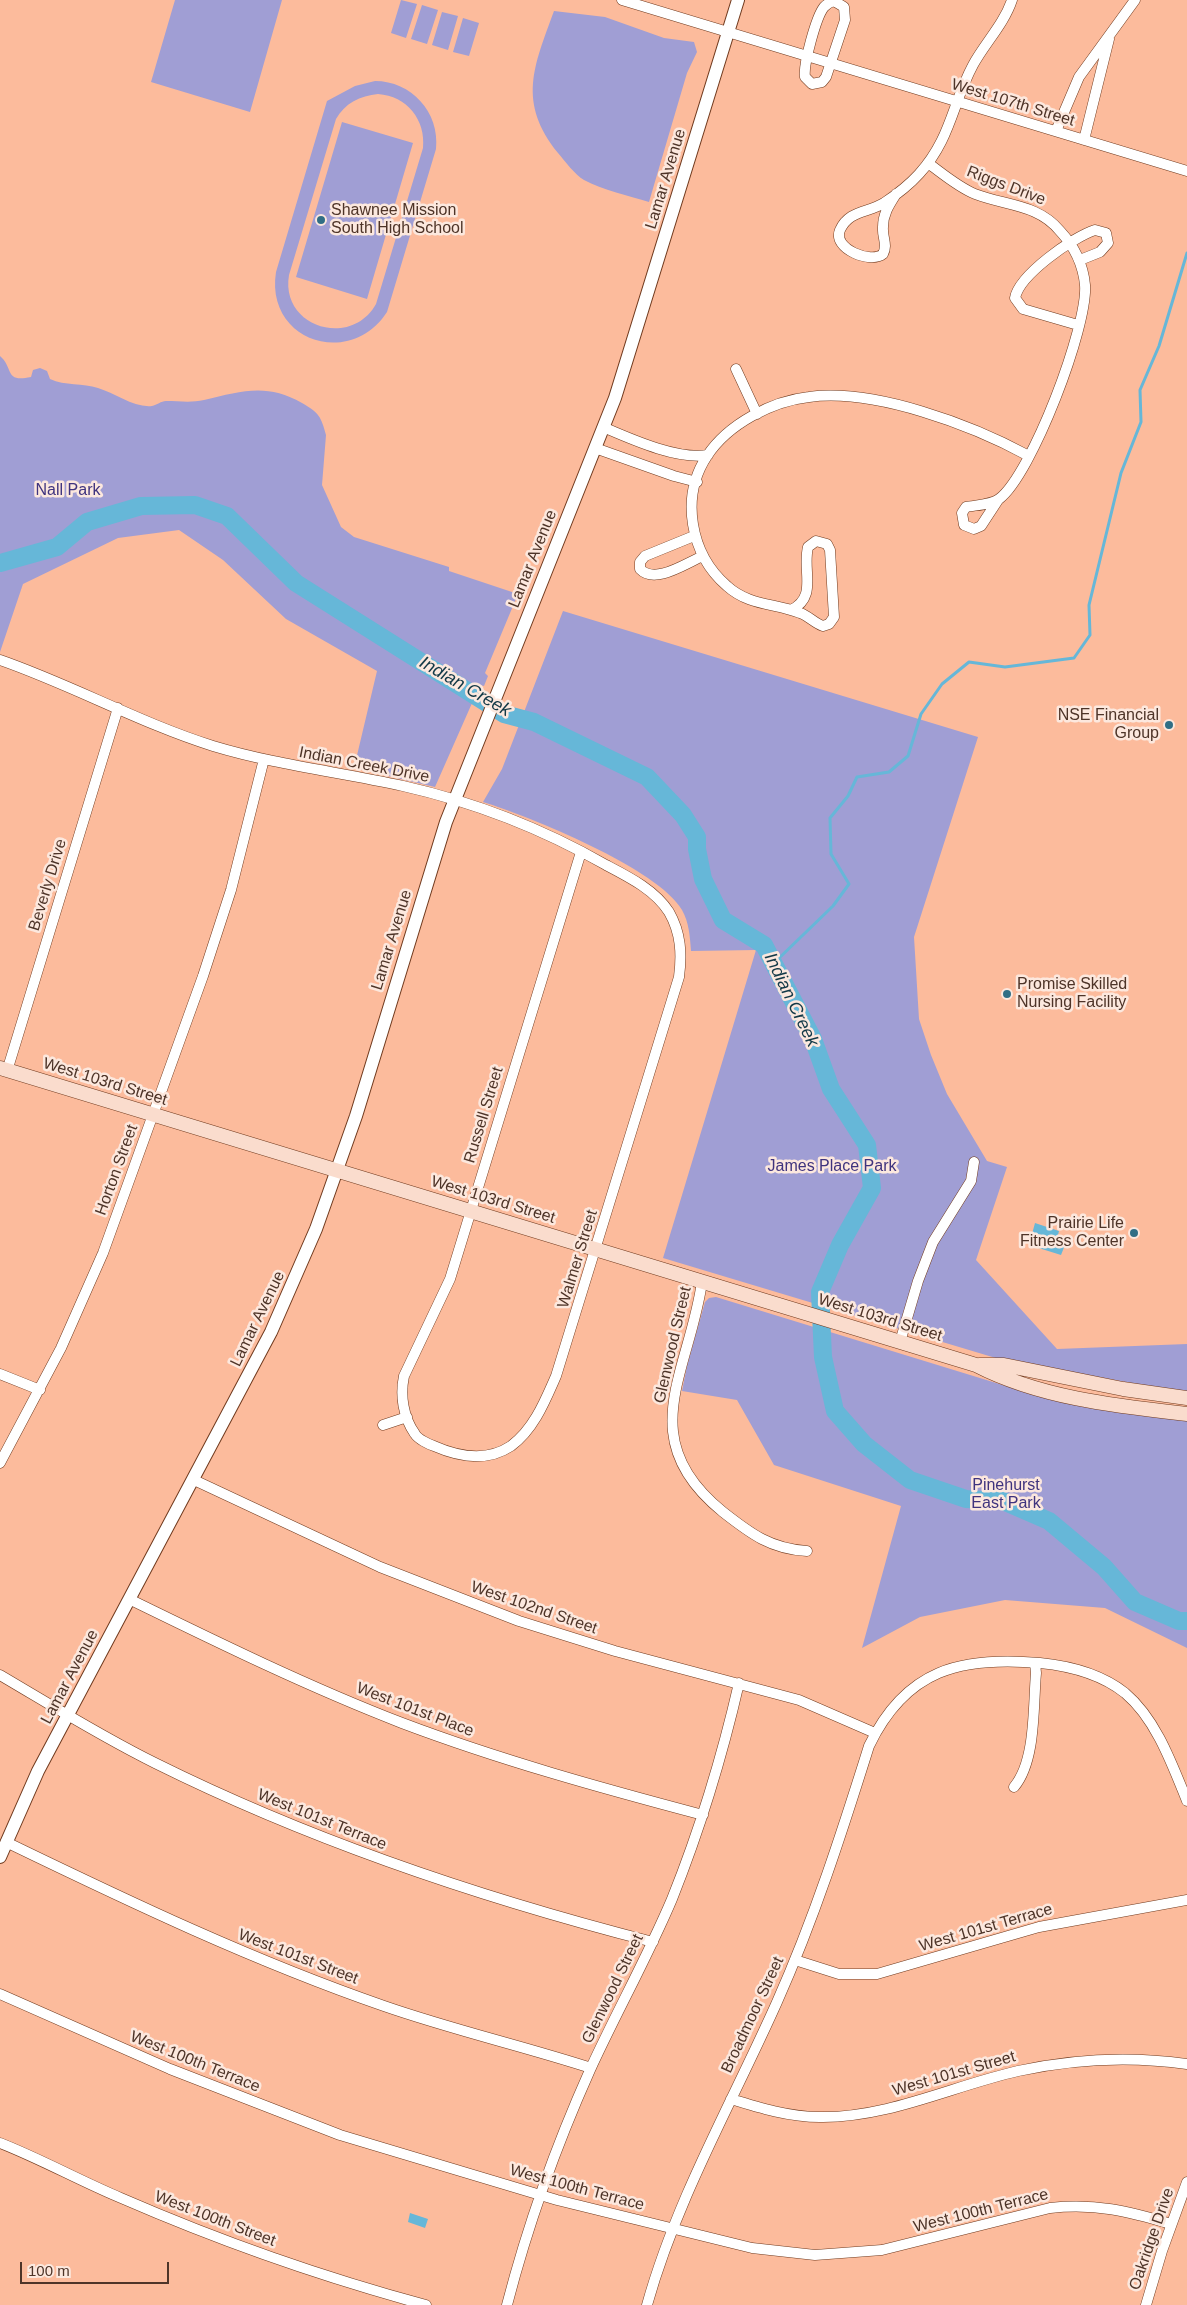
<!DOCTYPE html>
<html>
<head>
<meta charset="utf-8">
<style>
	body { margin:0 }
	#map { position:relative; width:1187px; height:2305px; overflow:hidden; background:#fcbb9c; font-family:Helvetica,sans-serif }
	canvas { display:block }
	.scale { position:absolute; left:20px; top:2262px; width:149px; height:22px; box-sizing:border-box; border:2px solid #4e3428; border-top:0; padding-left:6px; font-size:15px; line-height:18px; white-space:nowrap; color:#4e3428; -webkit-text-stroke:4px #fce8de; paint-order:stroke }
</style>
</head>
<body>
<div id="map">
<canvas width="1187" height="2305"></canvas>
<div class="scale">100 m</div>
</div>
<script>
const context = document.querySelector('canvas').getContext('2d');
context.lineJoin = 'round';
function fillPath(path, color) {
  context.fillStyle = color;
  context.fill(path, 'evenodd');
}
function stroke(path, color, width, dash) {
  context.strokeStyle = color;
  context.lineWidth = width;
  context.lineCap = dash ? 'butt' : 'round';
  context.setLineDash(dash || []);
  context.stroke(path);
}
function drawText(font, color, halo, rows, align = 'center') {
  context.font = font + ' Helvetica,sans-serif';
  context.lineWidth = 5;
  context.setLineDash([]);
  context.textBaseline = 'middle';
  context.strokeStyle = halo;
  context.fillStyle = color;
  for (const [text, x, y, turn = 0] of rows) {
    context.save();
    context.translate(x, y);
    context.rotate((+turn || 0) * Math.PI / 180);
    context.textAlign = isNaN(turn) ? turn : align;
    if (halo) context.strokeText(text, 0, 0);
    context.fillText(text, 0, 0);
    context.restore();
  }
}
fillPath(new Path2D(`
	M175 0H282L250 112 151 82Z
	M401 0 417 4 406 38 391 33Z
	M422 5 438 10 427 44 411 39Z
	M554 11 605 17 664 38 694 42 697 52 687 73 649 202C630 196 602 190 584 180 575 175 565 161 558 153 517 102 534 66 554 11Z
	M442 12 458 16 448 50 432 45Z
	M463 18 479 23 469 56 453 52Z
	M375 81C411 81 440 112 436 149L387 312C350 369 265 341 276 272L327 101 355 86ZM378 94C407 96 426 120 423 148L376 304C351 349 280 327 289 275L336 119C345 103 360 96 378 94Z
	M342 122 413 143 367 299 296 277Z
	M0 356C14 368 4 383 31 377L33 370 40 368 47 371 50 379C65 386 83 383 98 388 115 393 134 408 152 406 157 405 161 401 166 401 179 401 191 403 204 400 242 391 267 383 302 403 319 413 321 416 326 435L322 485 341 527 354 537 449 567V571L518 594 485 673 488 676 484 686 480 685 435 787 354 768 377 671 286 619 223 560 179 530 118 538 23 584 0 652Z
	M563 611 978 737 914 937 919 1019 931 1055 947 1094 987 1161 1007 1167 976 1260 1057 1349 1187 1344V1393L999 1359 663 1258 756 950 691 951C690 937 689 922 682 910 659 869 529 816 483 802L502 769Z
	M716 1297 1019 1390 1065 1402 1187 1421V1648L1105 1608 1005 1600 920 1617 862 1648 901 1506 774 1465 737 1400 682 1391 687 1366 705 1302 709 1298Z`), '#a09ed4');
fillPath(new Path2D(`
	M1035 1223 1059 1231 1057 1239 1038 1234 1037 1236 1065 1245 1061 1255 1029 1245Z
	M410 2213 428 2219 425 2228 408 2222Z`), '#66b7d8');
stroke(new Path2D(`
	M774 963 833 906 849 884 831 854 830 818 848 796 857 777 889 772 908 756 921 714 942 684 969 662 1005 667 1074 658 1090 635 1089 605 1121 473 1141 422 1140 390 1159 346 1187 253`), '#66b7d8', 3);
stroke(new Path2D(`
	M0 563 57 547 87 522 141 506 195 505 227 516 296 583 504 714 534 722 647 777 683 815 697 837V849L703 879 723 920 764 945 813 1039 831 1089 867 1145 872 1188 840 1245 820 1292 823 1357 835 1411 864 1444 910 1480 966 1499 1003 1501 1049 1521 1104 1567 1135 1602 1179 1621H1187`), '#66b7d8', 18);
const minor = new Path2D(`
	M622 0 1187 171
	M834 1 844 7 845 20 826 77 822 82 812 84 805 77C803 65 816 17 824 7 827 4 830 2 834 1Z
	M1056 131 1079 77 1135 0
	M1084 140 1109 39
	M928 163C943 174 958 187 975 194 1006 206 1038 204 1060 231 1074 246 1083 264 1085 285 1088 326 1032 474 999 499 991 505 976 505 966 507L962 513 964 525 974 529 981 526 998 500
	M896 194C889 205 883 214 883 227 882 237 888 245 883 254 871 264 832 249 840 230 849 210 868 213 884 203 896 195 909 185 919 174 951 139 952 104 973 65 985 43 1004 24 1012 0
	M1078 325 1023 309 1015 298C1019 275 1073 237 1095 230L1106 233 1108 243 1100 252 1080 260
	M736 369 757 414
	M603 427C631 439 677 460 708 455
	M595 448 674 476 697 482
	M694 536 645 556 640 562V569C655 585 686 563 703 556
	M791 610C818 597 802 571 808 547L816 541 827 544 830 550 834 617 829 624 823 626C814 623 809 616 800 613 775 603 749 606 727 586 690 554 680 497 707 456 728 424 772 401 809 397 874 388 972 425 1029 456
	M0 660C72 685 140 723 213 746 276 765 340 772 403 786 474 802 543 829 606 865 629 877 655 890 669 912 681 933 682 954 679 977L556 1376C545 1401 534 1429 511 1446 487 1462 459 1457 434 1446 428 1444 418 1439 415 1434 403 1417 400 1395 404 1376L450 1279 581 852
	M7 1071 118 708
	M702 1282C689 1373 632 1439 723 1512 751 1534 771 1549 807 1551
	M900 1342 918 1281 933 1242 971 1181 974 1162
	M0 1374 40 1390
	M383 1425 407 1417
	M0 1463 61 1348 103 1253 203 976 231 890 264 759
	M194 1480 380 1567 519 1621 615 1651 799 1700 875 1733
	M129 1599C219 1643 309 1687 402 1723 500 1760 601 1788 703 1815
	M0 1675C51 1705 102 1737 155 1763 314 1842 481 1898 653 1942
	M1014 1787C1036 1761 1033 1707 1036 1673L1035 1663
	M6 1842C130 1902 254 1961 384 2006 453 2030 523 2046 591 2068
	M795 1960 839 1974H877L1039 1927 1187 1900
	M0 1994 170 2069 340 2135 557 2200 752 2248 815 2255 882 2250 1050 2208C1095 2203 1128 2211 1171 2224
	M731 2099C760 2108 789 2117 820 2117 888 2118 952 2086 1018 2071 1073 2059 1131 2056 1187 2064
	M0 2143C41 2159 80 2181 121 2198 220 2241 322 2277 426 2305
	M507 2305C528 2224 556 2146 590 2070 616 2013 647 1958 672 1899 700 1829 722 1757 739 1683
	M647 2305C677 2198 732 2103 777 2002 814 1919 842 1832 869 1746 906 1669 961 1656 1040 1663 1070 1666 1100 1673 1125 1693 1156 1719 1172 1764 1187 1801
	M1146 2305 1162 2251 1187 2182`);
const tertiary = new Path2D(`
	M0 1857 38 1771 271 1332 316 1229 356 1116 446 822 615 398 738 0`);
const secondary = new Path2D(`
	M0 1068 976 1365C1040 1398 1116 1406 1187 1414
	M979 1365H1004L1123 1389 1187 1398`);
stroke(minor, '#703a1e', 11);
stroke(tertiary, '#703a1e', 14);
stroke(secondary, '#703a1e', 15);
stroke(minor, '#fff', 10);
stroke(tertiary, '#fff', 12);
stroke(secondary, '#fadccd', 14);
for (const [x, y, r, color] of [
	[321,220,5,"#316e85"],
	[1169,725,5,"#316e85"],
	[1007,994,5,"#316e85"],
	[1134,1233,5,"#316e85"]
]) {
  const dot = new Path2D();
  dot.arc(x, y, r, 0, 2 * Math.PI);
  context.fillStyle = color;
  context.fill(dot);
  stroke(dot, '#fce8de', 2);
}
drawText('16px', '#4e3428', '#fce8de', [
	["West 107th Street",1013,103,17],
	["Lamar Avenue",666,179,-73],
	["Riggs Drive",1006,186,21],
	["Lamar Avenue",533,559,-68],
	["Indian Creek Drive",364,765,11],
	["Beverly Drive",48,885,-73],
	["Lamar Avenue",392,940,-73],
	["West 103rd Street",105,1082,17],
	["Russell Street",484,1115,-73],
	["Horton Street",117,1170,-70],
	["West 103rd Street",493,1200,17],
	["Walmer Street",578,1259,-73],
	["West 103rd Street",880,1318,17],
	["Lamar Avenue",258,1319,-64],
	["Glenwood Street",673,1345,-77],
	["West 102nd Street",534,1608,19],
	["Lamar Avenue",70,1677,-62],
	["West 101st Place",415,1710,21],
	["West 101st Terrace",322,1820,22],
	["West 101st Terrace",986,1928,-16],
	["West 101st Street",298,1957,21],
	["Glenwood Street",613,1989,-64],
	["Broadmoor Street",753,2015,-65],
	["West 100th Terrace",195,2062,22],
	["West 101st Street",954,2074,-16],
	["West 100th Terrace",577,2188,15],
	["West 100th Terrace",981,2211,-14],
	["West 100th Street",215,2219,21],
	["Oakridge Drive",1152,2239,-71]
]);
drawText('16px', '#4e3428', '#fce8de', [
	["Shawnee Mission",331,211],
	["South High School",331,229],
	["NSE Financial",1159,716,"right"],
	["Group",1159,734,"right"],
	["Promise Skilled",1017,985],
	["Nursing Facility",1017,1003],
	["Prairie Life",1124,1224,"right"],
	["Fitness Center",1124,1242,"right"]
], 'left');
drawText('16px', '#3f337e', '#fce8de', [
	["Nall Park",68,491],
	["James Place Park",832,1167],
	["Pinehurst",1006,1486],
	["East Park",1006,1504]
]);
drawText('italic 18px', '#133947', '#fce8de', [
	["Indian Creek",465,687,30],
	["Indian Creek",791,1000,64]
]);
</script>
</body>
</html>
